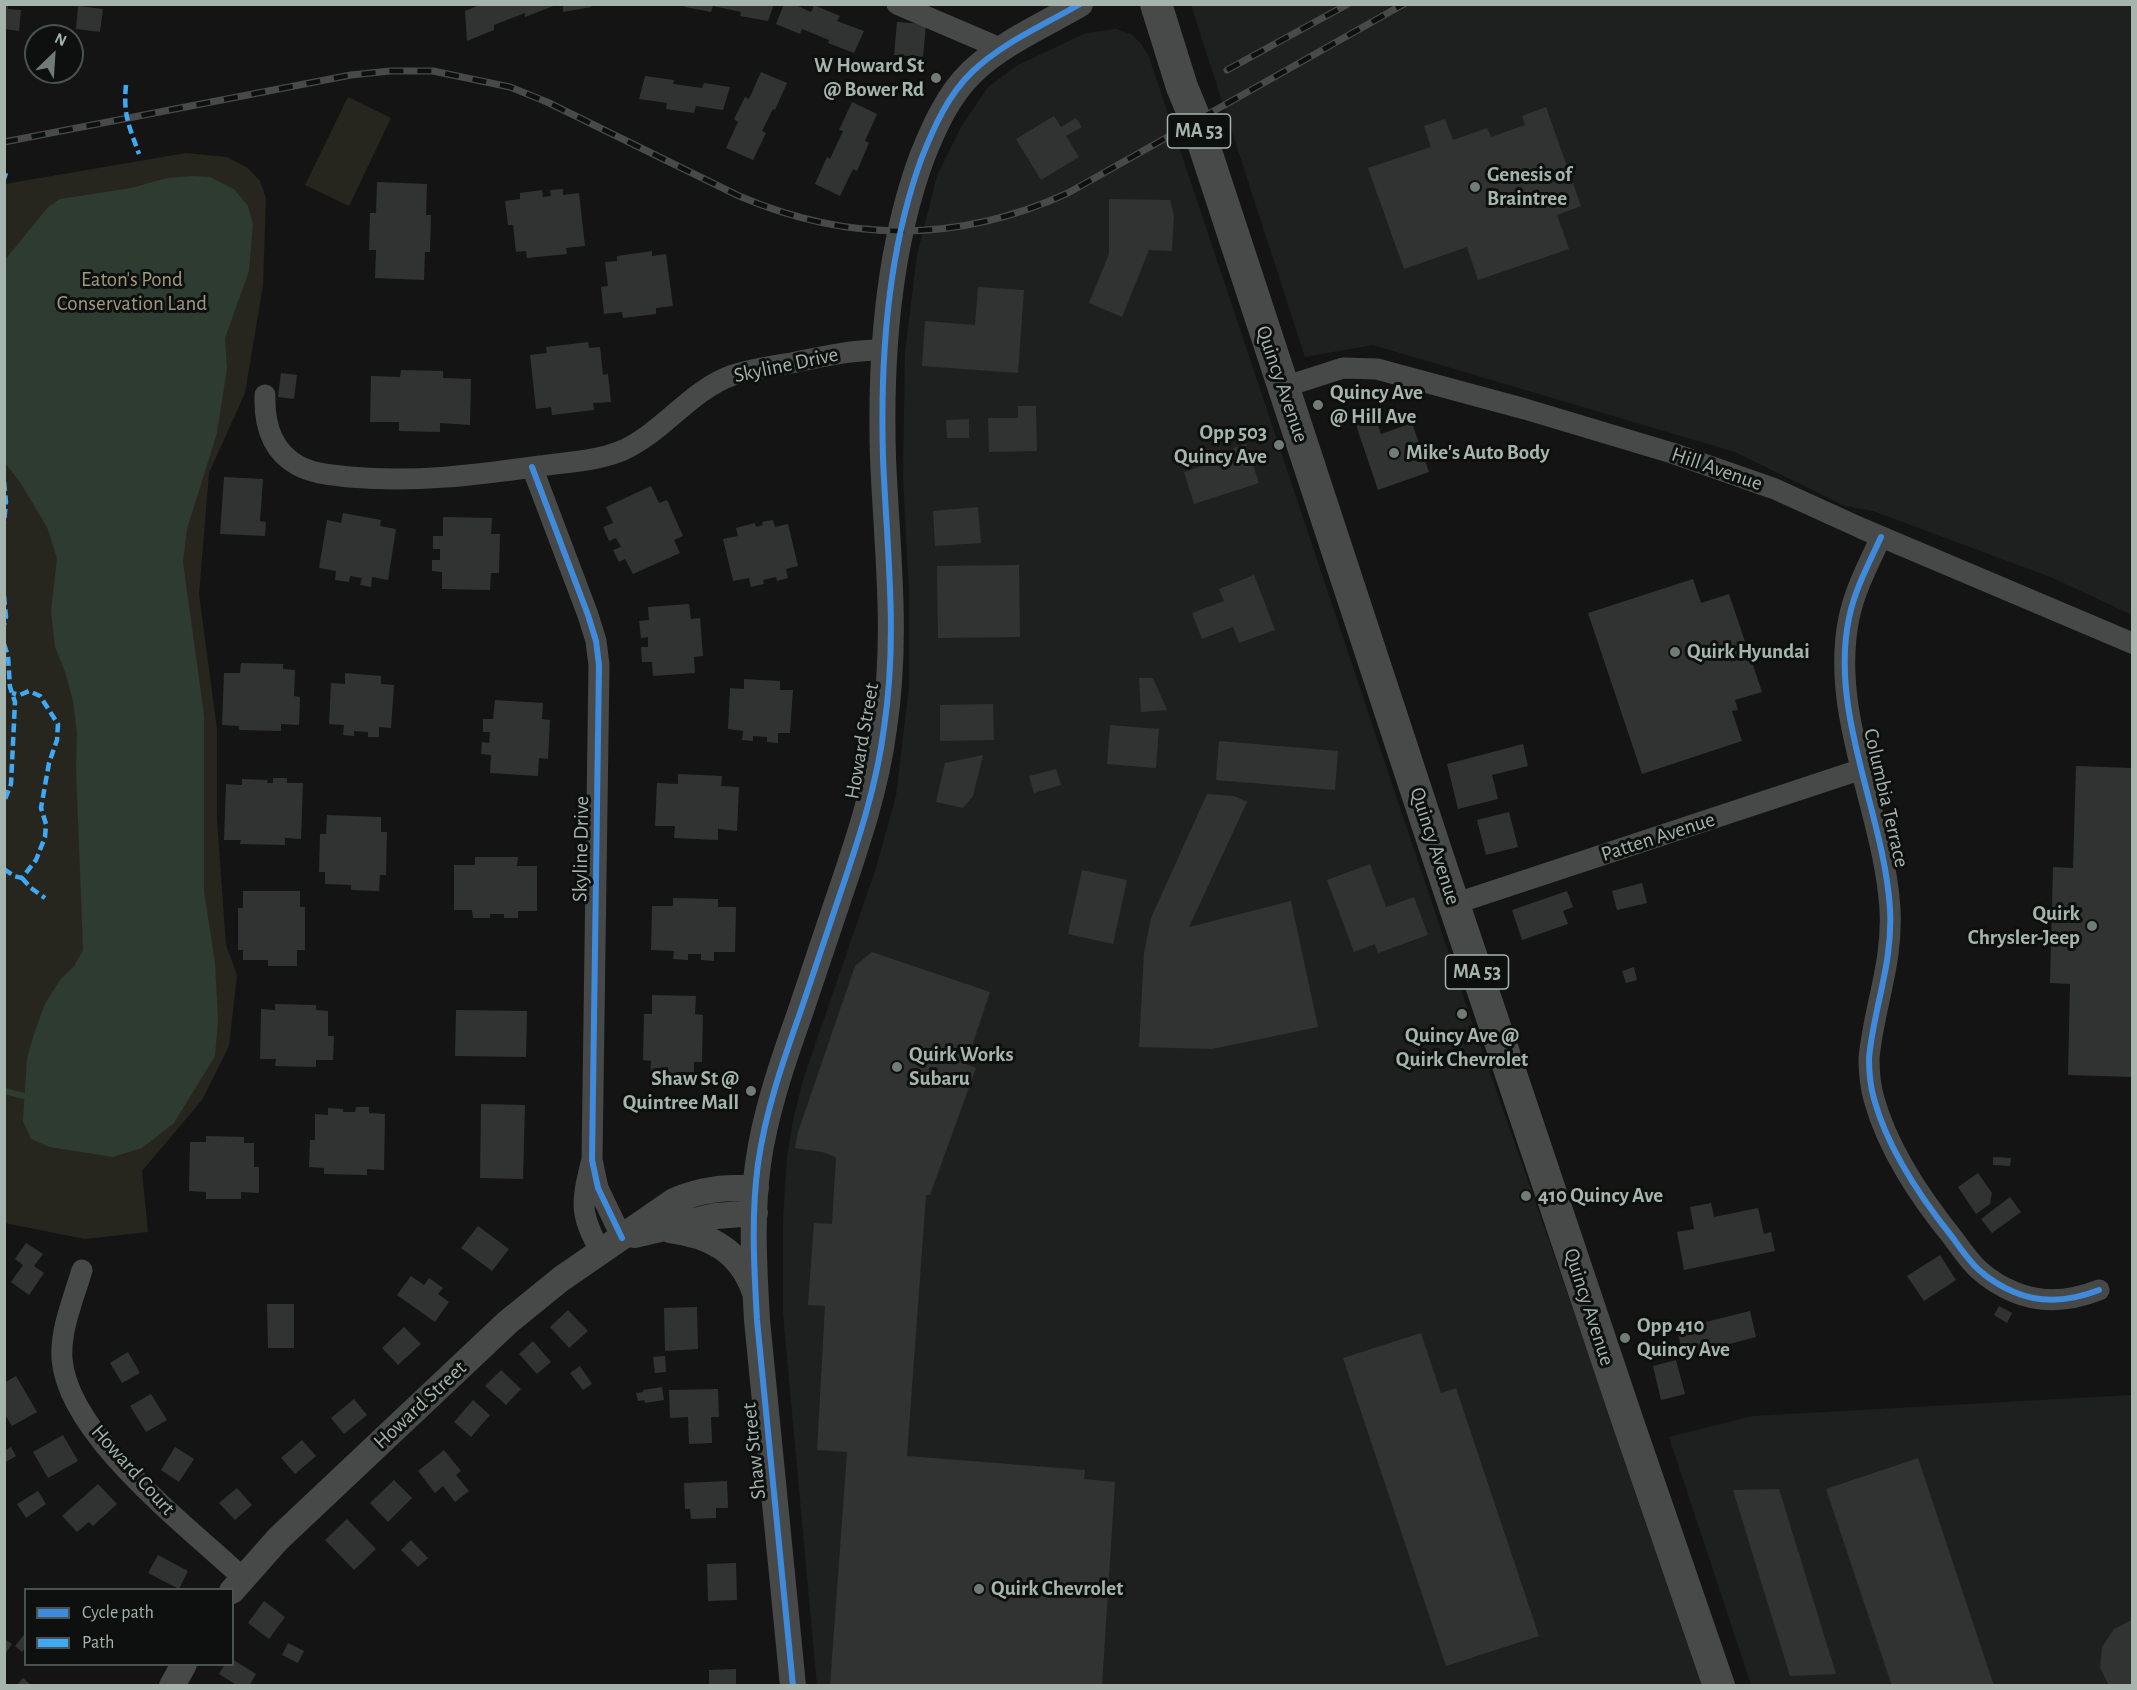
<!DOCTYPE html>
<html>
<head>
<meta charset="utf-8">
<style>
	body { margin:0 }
	#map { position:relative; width:2137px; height:1690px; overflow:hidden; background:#141414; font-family:"Alegreya Sans",sans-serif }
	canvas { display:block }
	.frame { position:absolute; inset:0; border:6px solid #a5b4ac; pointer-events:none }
	.legend { position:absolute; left:24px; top:1588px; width:210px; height:78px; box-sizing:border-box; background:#0e100f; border:2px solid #4a524e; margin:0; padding:8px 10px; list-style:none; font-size:18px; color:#a5b4ac }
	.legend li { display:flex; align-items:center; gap:12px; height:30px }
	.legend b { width:30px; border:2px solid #4a524e }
	.north { position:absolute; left:24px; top:24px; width:60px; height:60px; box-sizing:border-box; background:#0e100f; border:2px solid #4a524e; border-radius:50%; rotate:25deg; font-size:16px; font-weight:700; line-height:24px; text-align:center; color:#a5b4ac }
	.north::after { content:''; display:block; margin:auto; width:21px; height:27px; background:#727c77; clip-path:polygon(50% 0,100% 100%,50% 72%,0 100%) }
</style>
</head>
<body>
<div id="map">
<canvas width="2137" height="1690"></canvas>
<div class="frame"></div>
<ul class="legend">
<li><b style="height:8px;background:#408adc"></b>Cycle path</li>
<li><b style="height:8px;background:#3fa9f5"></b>Path</li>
</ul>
<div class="north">N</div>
</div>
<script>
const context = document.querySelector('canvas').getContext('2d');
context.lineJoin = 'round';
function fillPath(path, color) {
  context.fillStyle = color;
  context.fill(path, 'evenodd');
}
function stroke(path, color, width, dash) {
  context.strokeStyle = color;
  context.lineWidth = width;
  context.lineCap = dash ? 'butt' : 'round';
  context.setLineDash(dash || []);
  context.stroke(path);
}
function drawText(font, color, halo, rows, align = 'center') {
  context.font = font + ' "Alegreya Sans",sans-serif';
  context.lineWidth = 6;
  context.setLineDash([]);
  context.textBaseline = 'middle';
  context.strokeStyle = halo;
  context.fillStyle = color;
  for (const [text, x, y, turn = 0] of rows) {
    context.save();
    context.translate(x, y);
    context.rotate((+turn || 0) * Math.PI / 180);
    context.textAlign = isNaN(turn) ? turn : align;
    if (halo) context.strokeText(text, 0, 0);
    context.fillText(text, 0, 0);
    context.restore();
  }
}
fillPath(new Path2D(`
	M1191 5H2132V615L2053 578 1873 511 1845 506 1735 452 1373 345 1305 357Z
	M1116 29 1131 34 1142 45 1149 57 1464 999 1705 1685 817 1686 783 1313V1220L787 1158 793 1120 804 1077 875 871 896 796 909 687V592L903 477 905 352 917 255 937 176 961 127 988 87 1018 65 1086 33Z
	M2132 1395V1685H1751L1669 1437 1753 1416Z`), '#1e201f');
fillPath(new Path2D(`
	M348 97 391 118 349 206 305 185Z
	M186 153 227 157 248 168 260 181 266 198 263 286 245 393 209 473 199 594 217 729V819L226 945 237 975 229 1046 202 1100 142 1171 148 1232 85 1239 5 1223V184Z`), '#26261f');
fillPath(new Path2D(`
	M194 176 210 177 235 190 248 206 253 224 249 271 225 338 227 368 217 433 187 529 183 562 204 715V891L215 963 218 1020 215 1056 174 1123 142 1148 113 1157 49 1147 31 1139 23 1121 27 1058 35 1031 45 1004 60 980 74 966 83 950 76 767 77 733 73 701 65 672 55 647 51 611 57 558 47 527 20 482 5 463V260L48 207 60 199 131 188 167 178Z`), '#2d3b30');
stroke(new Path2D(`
	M4 1091 24 1096`), '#2d3b30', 6);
fillPath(new Path2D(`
	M4 4H8V9L21 10 19 31 4 29Z
	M482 4H556V5L525 17V13L494 25V30L467 41 465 11Z
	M563 4H591V7L563 12Z
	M686 4H774L768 21 740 16 741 12 713 6 711 12 685 7Z
	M784 4H793L811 12 814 5 840 16 837 21 864 31 854 53 828 43 829 40 802 29 800 34 776 24Z
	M78 6 103 9 100 32 76 29Z
	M897 22 926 24 923 57 894 55Z
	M761 72 787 83 775 110 773 109 762 131 766 133 753 160 726 148 738 122 734 119 745 97 749 99Z
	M645 76 674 80 673 84 702 88 704 83 730 87 723 110 696 106 694 113 666 109 667 103 639 99Z
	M852 102 877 114 865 141 869 143 857 171 853 169 840 196 815 184 827 157 830 159 843 131 839 130Z
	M1546 107 1581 206 1557 215 1569 249 1478 280 1467 247 1404 269 1368 168 1431 147 1424 126 1445 119 1453 140 1487 128 1491 137 1525 125 1522 116Z
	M1054 116 1061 127 1076 118 1082 127 1066 136 1079 157 1041 180 1016 139Z
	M377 182 427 184 426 215H431L430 252H425L424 280 375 278 376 250H369L370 213H376Z
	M563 189V195L579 193 585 246 566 248 567 254 527 258 526 251 516 252 513 225H508L505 201 520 199V193L542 190 543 197 551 196 550 190Z
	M1109 199 1170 200 1174 215 1172 251 1149 250 1122 317 1089 303 1109 254Z
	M652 251V256L666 254 673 306 656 308V314L623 318 622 312 604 314 601 287 608 286 605 262 617 261V256Z
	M978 287 1024 290 1018 373 922 366 925 321 975 325Z
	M588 342 589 348 600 347 603 375 608 374 611 402 593 403 594 410 552 415 551 407 536 409 530 355 547 353 546 347Z
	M401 370 443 371V378L471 379 470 425 440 423V432L399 431V422H370L371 376 400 377Z
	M281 373 297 375 294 399 278 397Z
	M1018 406H1036L1037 451 989 452 988 418H1018Z
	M1372 409 1381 434 1412 423 1429 472 1378 490 1353 416Z
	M969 419V438H947L946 420Z
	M1246 444 1259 483 1194 504 1184 472 1235 455 1233 448Z
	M224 477 263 479 260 521 266 522 265 536 220 534Z
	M651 486 659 503 667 500 683 536 674 540 680 553 633 574 625 559 619 562 613 550 621 547 616 538 609 541 603 527 613 523 606 507Z
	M978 507 981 543 935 546 933 511Z
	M343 513 381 520 380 526 396 529 388 580 372 577 371 587 360 585 362 578 350 576 349 582 335 580 336 571 319 568 327 520 341 523Z
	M443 517 492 518 491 534H500L499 573H491L490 590 442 589V572L432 571V560H440V549H433V536H443Z
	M773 520 775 527 788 524 798 566 786 569 788 578 777 581 776 577 763 580 764 584 751 587 749 578 733 581 723 539 738 536 736 528 755 523 756 527 763 525 762 522Z
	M1019 565 1020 637 938 638 937 566Z
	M1254 575 1275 630 1239 643 1233 627 1202 639 1192 613 1224 601 1219 589Z
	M1693 579 1701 603 1729 594 1762 692 1735 700 1738 710 1732 711 1742 741 1642 774 1588 613Z
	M689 604 691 619 700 618 703 656 694 657 695 673 653 676 652 662H642L641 647H648V637L641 638 639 621 649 620 648 607Z
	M241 663 283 664V669L295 670 294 696 300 697 299 725 281 724V731L239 730V726L222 725 224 673H240Z
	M345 673 381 676V684L394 685 391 728 379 727V737H368V732L354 731V736L343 735 344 725 329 724 331 683 345 684Z
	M1139 678H1153L1167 710 1141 712Z
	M744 679 780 681V690H793L790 733H778V743L767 742V737L753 736V741L742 740 743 731 728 729 730 688 744 689Z
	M495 700 543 703 542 719 550 720 548 759 539 758 538 776 490 773 491 755 481 754 482 742 489 743 490 732H483V719H493Z
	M993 704 994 740 940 741V705Z
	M1110 725 1159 729 1156 768 1107 764Z
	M1219 741 1338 751 1335 790 1216 780Z
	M1523 744 1528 766 1492 775 1498 799 1458 809 1447 764Z
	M983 755 973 796 963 808 936 802 945 763Z
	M2076 766 2132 768V1077L2068 1075 2070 984 2050 983 2053 867 2073 868Z
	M1056 769 1061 785 1034 793 1029 776Z
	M678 774 722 776 721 786 739 787 737 831 718 829V840L674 838 675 826H655L657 783 678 784Z
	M273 778H287V783H303L301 839 285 838V845L240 844 241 840H224L226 784 242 785V779L268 780 267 783H273Z
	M1207 794 1234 796 1247 802 1189 927 1291 901 1318 1027 1212 1049 1139 1047 1144 953 1151 918Z
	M1509 812 1518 847 1486 855 1477 820Z
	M327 815 381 817V832H387L386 875H380L379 891 351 890V885L325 884V872H319L320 834H326Z
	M475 857H518L517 866H537V911H518V918H504V914H490V918H473L472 910H454V865H475Z
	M1370 864 1386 907 1414 897 1428 935 1378 953 1375 944 1354 952 1327 880Z
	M1082 870 1127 880 1113 944 1068 934Z
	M1642 883 1647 903 1617 910 1612 891Z
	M243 891H300V907H305V950H297V966H268V960H243V950H238V908H243Z
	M1567 891 1573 907 1563 911 1568 924 1522 940 1512 910Z
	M673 898 718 899V907H736L735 952H714V961L701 960V954H688V960L673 959 674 951 651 950 652 906H673Z
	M872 952 990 992 966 1064 976 1068 930 1195H926L907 1456 1085 1470 1084 1479 1115 1482 1102 1686H830L847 1452 817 1450 825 1306 808 1305 814 1223 832 1224 836 1157 822 1152 795 1148 798 1132 855 966Z
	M1634 967 1637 980 1626 983 1622 971Z
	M652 995 696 996 695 1014 703 1015 702 1062H694V1082L650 1081 651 1061 643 1060 644 1014H652Z
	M275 1004 316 1005V1010L328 1011V1036H334L333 1060H316V1067L275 1066 276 1059H260L261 1009 275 1010Z
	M456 1010 527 1011 526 1057 455 1056Z
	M481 1104 525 1105 523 1179 480 1178Z
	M356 1107H369V1113L385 1114 384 1170 367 1169V1175L324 1174V1168L309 1167 310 1140H315V1114L328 1115V1108L343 1109V1112H355Z
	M206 1136 244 1137V1143H254V1167H259V1193L241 1192V1199H206V1192L189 1191 190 1142H206Z
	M1993 1157 2011 1158 2010 1166 1993 1165Z
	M1978 1173 1992 1193 1990 1204 1976 1214 1958 1187Z
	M2010 1197 2021 1212 1992 1233 1981 1219Z
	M1711 1203 1714 1217 1758 1208 1764 1234 1771 1232 1775 1251 1684 1270 1677 1232 1694 1229 1690 1207Z
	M478 1226 509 1249 492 1271 461 1248Z
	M26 1243 43 1254 34 1266 44 1273 29 1295 11 1282 23 1265 15 1259Z
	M1940 1255 1956 1280 1924 1301 1907 1276Z
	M411 1276 424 1285 429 1278 443 1288 438 1294 449 1302 435 1322 397 1295Z
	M267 1304H294V1348H268Z
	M1999 1306 2012 1313 2007 1323 1994 1315Z
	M697 1307 698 1349 665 1351 664 1308Z
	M568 1310 588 1331 569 1348 550 1327Z
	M1750 1311 1756 1337 1683 1356 1677 1329Z
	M404 1327 421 1344 398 1365 382 1348Z
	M1421 1333 1441 1393 1456 1388 1539 1636 1446 1666 1343 1358Z
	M533 1341 551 1362 537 1374 519 1354Z
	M128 1352 140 1373 122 1383 110 1363Z
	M665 1356 666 1372 655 1373 653 1357Z
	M1676 1360 1685 1394 1661 1400 1653 1366Z
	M580 1366 592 1384 583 1390 570 1373Z
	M501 1370 521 1389 506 1405 485 1386Z
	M16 1376 37 1412 12 1426 4 1413V1383Z
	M662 1387 664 1400 645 1403 644 1400 638 1401 636 1393 643 1392V1390Z
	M718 1389 719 1417H711L712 1443 689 1444 688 1417 670 1418 669 1390Z
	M151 1394 167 1420 146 1432 130 1406Z
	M354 1399 367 1415 344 1434 331 1418Z
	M473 1400 490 1415 471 1437 454 1422Z
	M63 1435 78 1461 48 1478 33 1452Z
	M302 1440 316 1456 295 1474 281 1458Z
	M11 1447 16 1456 4 1463V1451Z
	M175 1447 194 1459 179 1482 161 1470Z
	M444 1450 461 1471 456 1475 469 1491 455 1502 443 1486 435 1493 418 1471Z
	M1918 1458 1994 1686H1892L1826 1489Z
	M394 1480 412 1498 388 1522 370 1503Z
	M727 1481 728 1508H716V1518L691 1519 690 1509H685L684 1483Z
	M98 1484 117 1504 93 1526 89 1522 77 1532 62 1516Z
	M237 1488 252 1505 235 1520 219 1503Z
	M1779 1489 1836 1674 1790 1676 1733 1490Z
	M38 1491 46 1504 26 1518 17 1504Z
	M347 1519 376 1549 354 1570 325 1540Z
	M411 1540 428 1558 418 1567 401 1550Z
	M158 1555 188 1571 179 1589 148 1573Z
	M736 1563 737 1600 708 1601 707 1564Z
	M264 1601 285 1617 269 1639 248 1623Z
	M2132 1620V1686H2109L2100 1667 2102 1647 2114 1629Z
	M24 1635 26 1637V1647L22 1652 15 1646Z
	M4 1639 12 1644 4 1655Z
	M288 1643 304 1651 298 1663 282 1655Z
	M232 1659 256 1674 249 1686H238L219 1674 225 1664H232Z
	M736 1669V1686H709V1670Z
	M23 1678 32 1686H16Z`), '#313332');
stroke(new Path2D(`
	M897 4 1002 49
	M1284 387 1343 368 1377 369 1525 409 1672 453 1775 489 1863 529 2132 643
	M265 395C264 424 271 450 297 465 313 474 333 475 350 477 414 483 477 475 540 466 567 462 596 461 621 451 663 433 690 390 733 375 752 369 772 366 791 363 822 357 853 349 885 350
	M532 467 588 615 596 641 599 665 592 1160 598 1188 622 1238
	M1881 537C1869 563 1855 589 1849 618 1829 714 1884 813 1890 909 1893 964 1874 1006 1869 1058 1869 1072 1870 1085 1874 1099 1888 1150 1920 1197 1953 1238 1961 1249 1969 1261 1979 1270 1989 1279 2002 1287 2014 1292 2042 1304 2071 1301 2099 1290
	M1454 904 1862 769
	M591 1163C581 1205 580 1213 600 1251
	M82 1270C74 1298 60 1329 62 1359 68 1436 189 1527 243 1578`), '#464948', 21);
stroke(new Path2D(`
	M670 1230C710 1235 740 1251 754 1290
	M634 1235 716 1216 755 1213
	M232 1591 278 1539 508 1322 561 1279 674 1201C700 1189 727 1187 756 1188
	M172 1686 184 1664
	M793 1686 757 1320C754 1268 751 1215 758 1164 765 1113 783 1061 800 1013 812 977 824 941 836 906 856 847 876 790 884 728 898 634 887 552 883 458 880 359 887 252 922 157 934 127 948 95 972 72 1002 43 1044 25 1080 4`), '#464948', 26);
stroke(new Path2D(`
	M1156 4 1182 87 1196 121 1439 860 1628 1422 1719 1686`), '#474a49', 32);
const rail = new Path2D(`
	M1227 70 1348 4
	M4 142 351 75 390 71H433L510 87 547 102 739 196C849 243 959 243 1068 193L1404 4`);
stroke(rail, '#474a49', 7);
stroke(rail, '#0e100f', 4.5, [14]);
stroke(new Path2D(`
	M126 85C123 115 129 126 139 154
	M4 179 6 173
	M4 482 6 502 4 523
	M4 596 6 617 4 625
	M4 644 8 656 10 687 15 702 11 784 4 802
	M4 869 14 876 22 878 36 860 45 837 46 824 41 808 49 763 57 740 58 724 40 696 29 691 20 695 12 693
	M22 878 31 888 45 898`), '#3fa9f5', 4.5, [9, 4.5]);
stroke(new Path2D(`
	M532 467 588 615 596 641 599 665 592 1160 598 1188 622 1238
	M1881 537C1869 563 1855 589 1849 618 1829 714 1884 813 1890 909 1893 964 1874 1006 1869 1058 1869 1072 1870 1085 1874 1099 1888 1150 1920 1197 1953 1238 1961 1249 1969 1261 1979 1270 1989 1279 2002 1287 2014 1292 2042 1304 2071 1301 2099 1290
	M793 1686 757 1320C754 1268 751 1215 758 1164 765 1113 783 1061 800 1013 812 977 824 941 836 906 856 847 876 790 884 728 898 634 887 552 883 458 880 359 887 252 922 157 934 127 948 95 972 72 1002 43 1044 25 1080 4`), '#408adc', 6);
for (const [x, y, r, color] of [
	[936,78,6,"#727c77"],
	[1475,187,6,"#727c77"],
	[1318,405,6,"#727c77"],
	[1279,445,6,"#727c77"],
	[1394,453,6,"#727c77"],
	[1675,652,6,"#727c77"],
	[2092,926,6,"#727c77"],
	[1462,1014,6,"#727c77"],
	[897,1067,6,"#727c77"],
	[751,1091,6,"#727c77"],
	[1526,1196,6,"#727c77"],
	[1625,1338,6,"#727c77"],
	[979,1589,6,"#727c77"]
]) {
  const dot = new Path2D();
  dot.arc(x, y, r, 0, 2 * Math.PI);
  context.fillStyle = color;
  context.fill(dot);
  stroke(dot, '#0e100f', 2);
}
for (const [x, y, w] of [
	[1199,131,63],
	[1477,972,63]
]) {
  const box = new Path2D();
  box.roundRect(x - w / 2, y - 17, w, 34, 4.5);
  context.fillStyle = '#0e100f';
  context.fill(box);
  stroke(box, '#a5b4ac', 1.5);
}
drawText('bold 20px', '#a5b4ac', null, [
	["MA 53",1199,131],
	["MA 53",1477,972]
]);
drawText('bold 21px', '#a5b4ac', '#0e100f', [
	["W Howard St",924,66,"right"],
	["@ Bower Rd",924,90,"right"],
	["Genesis of",1487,175],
	["Braintree",1487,199],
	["Quincy Ave",1330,393],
	["@ Hill Ave",1330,417],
	["Opp 503",1267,433,"right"],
	["Quincy Ave",1267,457,"right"],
	["Mike's Auto Body",1406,453],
	["Quirk Hyundai",1687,652],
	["Quirk",2080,914,"right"],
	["Chrysler-Jeep",2080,938,"right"],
	["Quincy Ave @",1462,1036,"center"],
	["Quirk Chevrolet",1462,1060,"center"],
	["Quirk Works",909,1055],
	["Subaru",909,1079],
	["Shaw St @",739,1079,"right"],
	["Quintree Mall",739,1103,"right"],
	["410 Quincy Ave",1538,1196],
	["Opp 410",1637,1326],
	["Quincy Ave",1637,1350],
	["Quirk Chevrolet",991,1589]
], 'left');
drawText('21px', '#9f997d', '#0e100f', [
	["Eaton's Pond",132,280],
	["Conservation Land",132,304]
]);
drawText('21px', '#a5b4ac', '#0e100f', [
	["Skyline Drive",786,365,-12],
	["Quincy Avenue",1282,384,71],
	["Hill Avenue",1717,469,19],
	["Howard Street",862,741,-80],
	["Columbia Terrace",1886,798,77],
	["Patten Avenue",1658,837,-18],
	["Quincy Avenue",1435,846,72],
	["Skyline Drive",581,849,-89],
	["Quincy Avenue",1589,1307,72],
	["Howard Street",420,1405,-43],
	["Shaw Street",754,1451,-96],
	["Howard Court",133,1470,48]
]);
</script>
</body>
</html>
